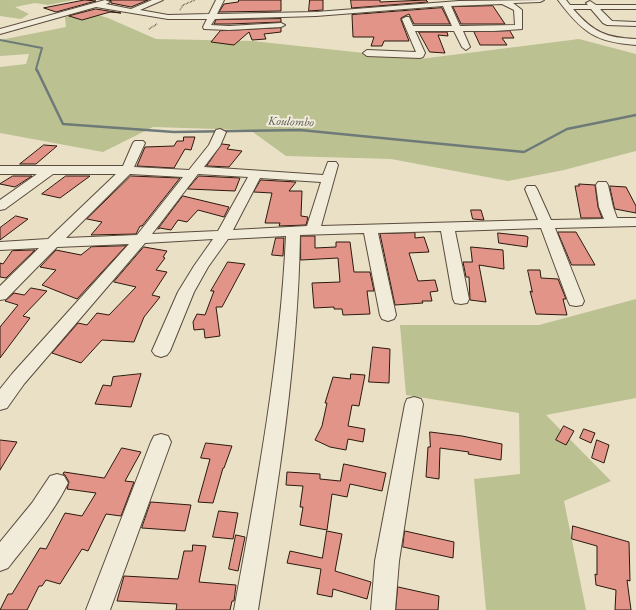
<!DOCTYPE html>
<html>
<head>
<meta charset="utf-8">
<style>
	body { margin:0 }
	canvas { display:block; background:#e9e0c6 }
</style>
</head>
<body>
<canvas width="636" height="610"></canvas>
<script>
const context = document.querySelector('canvas').getContext('2d');
context.lineJoin = 'round';
function fillPath(path, color) {
  context.fillStyle = color;
  context.fill(path, 'evenodd');
}
function stroke(path, color, width, dash) {
  context.strokeStyle = color;
  context.lineWidth = width;
  context.lineCap = dash ? 'butt' : 'round';
  context.setLineDash(dash || []);
  context.stroke(path);
}
function drawText(font, color, halo, rows, align = 'center') {
  context.font = font + ' "EB Garamond",serif';
  context.lineWidth = 4;
  context.setLineDash([]);
  context.textBaseline = 'middle';
  context.strokeStyle = halo;
  context.fillStyle = color;
  for (const [text, x, y, turn = 0] of rows) {
    context.save();
    context.translate(x, y);
    context.rotate((+turn || 0) * Math.PI / 180);
    context.textAlign = isNaN(turn) ? turn : align;
    if (halo) context.strokeText(text, 0, 0);
    context.fillText(text, 0, 0);
    context.restore();
  }
}
fillPath(new Path2D(`
	M0 0H74L48 5 35 3 15 7 29 14 21 19 0 16Z
	M85 11 108 18 156 39 252 41 420 59 579 39 636 54V151L564 170 508 181 391 159 286 156 250 130 153 127 103 152 0 133V67L26 64 29 54 0 56V40L66 27 65 17Z
	M636 299V398L546 415 611 481 564 501 586 610H486L474 479 520 474 519 413 406 395 400 325H539Z`), '#bcc191');
stroke(new Path2D(`
	M0 40 42 48 36 69 37 71`), '#6e7a78', 2);
stroke(new Path2D(`
	M37 70 63 124 174 132 300 130 524 152 567 129 636 115`), '#6e7a78', 2.5);
const building = new Path2D(`
	M85 0 96 1 56 12 44 8Z
	M109 0H148L131 7 111 3V1Z
	M239 0H281V11L219 12 224 4 238 2Z
	M310 0H323V10L309 11Z
	M351 0H380V2L426 0 428 2 352 8Z
	M493 6 505 24H461L453 7Z
	M442 8 450 24H414L409 14 401 18V20L409 41H384L382 46H371L374 37H353L352 15Z
	M96 9 121 13 110 12 82 20 69 16Z
	M281 19V22L229 24H214L216 20Z
	M281 28V32L264 34 266 39 252 40 249 32 234 45 211 42 220 31Z
	M510 31 514 38H502L507 45H480L474 32Z
	M419 32H447L448 36 438 35 445 53 430 52Z
	M184 137H195L191 150 185 149 174 168 137 166 145 147 174 146 177 141H183Z
	M222 144 230 145 227 149 242 151 229 167 207 166Z
	M44 145 57 146 36 164H20Z
	M13 176H32L15 187 0 184Z
	M66 176H90L60 198 42 194Z
	M131 176 180 178 142 226H140L136 234 91 235 102 222 87 219Z
	M199 176 240 178 235 191 188 189Z
	M261 180 296 182 289 191H302L301 216 308 217 306 225 279 226 280 223H265L272 193 254 192Z
	M579 184 595 185 598 207 602 218H581L575 186H579Z
	M610 186 626 187 636 206V213L615 209Z
	M183 196 229 207 224 217 198 210 187 222 178 220 171 230 160 228 158 229Z
	M471 210H481L484 220 473 219Z
	M16 216 28 219 0 240V228Z
	M558 232H576L595 265H572Z
	M415 233V238L424 237 429 252 409 253 418 281 435 280 438 291 430 292 432 301H422L423 303 395 305 380 234Z
	M498 233 526 236 528 237 527 247 499 243Z
	M301 236H315V248L336 247V242H350L354 272H370L374 291H367L370 314 343 315 342 309H334V307L314 308 312 283 340 282 338 258 301 260Z
	M276 238H284L283 256 272 255Z
	M126 246 77 299 42 285 56 270 40 267 56 250 81 255 91 247Z
	M144 247 167 251 163 257 165 258 156 270 167 272 152 295 160 297 144 317 134 342 102 340 81 363 52 353 78 323 87 325 97 313 109 315 136 287 114 282Z
	M471 247 503 250 504 269 479 265 486 302 470 300 469 277H466L463 262H472Z
	M32 250H35L6 278 0 277V263L3 264 12 251Z
	M228 262 245 264 222 307H216L220 336 205 338 204 329 194 330 193 322 197 314 205 315 214 291H211Z
	M528 270H540L541 278 558 279 566 299H563L567 315 536 314 530 291 532 292Z
	M31 288 47 291 23 316 30 318 0 358V327L18 305 5 301 14 293 24 295Z
	M373 347 390 349 389 383 369 382Z
	M141 374 131 407 95 404 103 385 111 386 113 377Z
	M351 374 365 375 359 406 352 405 348 426 365 429 363 442 348 439 346 450 330 447 315 440 322 426 327 403H325L333 377 350 379Z
	M564 426 574 431 566 445 556 440Z
	M584 429 595 433 591 443 580 438Z
	M430 432 462 436 502 444 501 460 468 454 469 452 440 448 439 479 426 477 428 447H430Z
	M0 440 17 442 0 470Z
	M597 440 609 445 604 463 592 458Z
	M206 443 232 446 224 468H223L213 503 198 502 210 459 201 458Z
	M122 448 141 452 125 481 134 482 121 516 106 514 88 551 82 549 60 584 46 580 42 586H39L27 610H0L8 594H12L40 548 46 549 65 513 82 516 96 493 67 489 69 482 65 475 63 474 64 472 104 478Z
	M344 464 386 473 382 491 350 484 347 497 332 494 327 530 300 525 303 507H300L303 486 286 485 287 472 320 474V479L340 481Z
	M151 502 191 505 185 531 142 528Z
	M219 511 238 513 233 539 213 537Z
	M573 526 629 542 630 581 627 580 631 610H615L616 590 596 585 595 574 597 575V546L572 539Z
	M327 531 342 534 335 571 371 582 367 599 333 589 332 597 317 594 321 569 287 563 290 551 322 558Z
	M405 531 454 542 453 558 403 547Z
	M236 535 245 537 238 571 229 569Z
	M193 545 206 546 199 582 236 585 234 601H232L230 610H176L177 604 117 601 124 576 178 579 184 551H192Z
	M398 587 439 596 438 610H396Z`);
fillPath(building, '#e29488');
stroke(building, '#2c190e', 1);
const minor = new Path2D(`
	M105 0 110 2 106 4 131 9 152 0H163L140 10 168 15 209 14 216 0H224L217 14 316 12 459 1 544 0 540 2 513 3 522 10V29L494 31H463L470 47 466 50 462 47 454 31H415L425 53 423 57 420 58 367 56 363 53 367 50 416 52 402 19 406 17H409L413 26H452L443 6 316 16 215 19 211 25 229 26 281 23 285 25 281 27 229 30 204 29 203 27 207 19H168L96 7 0 34V29ZM502 4 514 10 515 25 460 26 451 6Z
	M558 0H566L570 5H588L586 3 590 1 596 5H636V9H600L612 21 636 22V26L607 25 603 23 591 9H573C593 32 606 38 636 39V45C595 42 582 32 558 0Z
	M220 129 226 132 220 146 204 167 323 175 328 162H336L338 165 321 226 538 220 525 189 527 186H535L537 189 551 220 604 219 599 207 596 185 598 182H606L608 185 613 207 617 218H636V226L555 228 584 301 582 305 576 306 570 305 568 301 541 228 455 231 469 299 467 303 461 304 455 303 453 299 441 231 378 233 396 315 394 319 388 321 382 319 380 315 364 233 300 235C298 361 278 485 258 610H234C257 486 280 362 286 236L228 239 208 267 194 292 170 351 167 355 161 357 155 355 152 351 178 292 194 266 213 239 145 243 24 384 7 408 0 410V389L12 374 129 244 57 247 6 299 0 300V286L39 248 0 250V242L48 239 116 174H53L5 209 0 210V200L37 174H0V166H123L133 143 135 141H143L145 143 134 167 189 170 209 145 216 130ZM130 174 183 177 137 235 66 238ZM198 174 248 177 218 231 152 234ZM260 178 321 182 307 226 233 230Z
	M414 397 421 399 423 404 399 561 395 610H371L375 561 405 404 407 399Z
	M161 434 168 436 171 442 110 610H86L151 442 154 436Z
	M57 474 64 476 68 483C53 514 29 541 8 568L0 571V542L32 503 50 476Z`);
stroke(minor, '#5b4b3c', 2);
stroke(new Path2D(`
	M180 10 183 5 195 0
	M149 29 157 24`), '#2c190e', 1.5, [0.5, 1]);
fillPath(minor, '#f1ebda');
drawText('italic 12px', '#52524c', '#f1ebda', [
	["Koulombo",291,122,2]
]);
</script>
</body>
</html>
